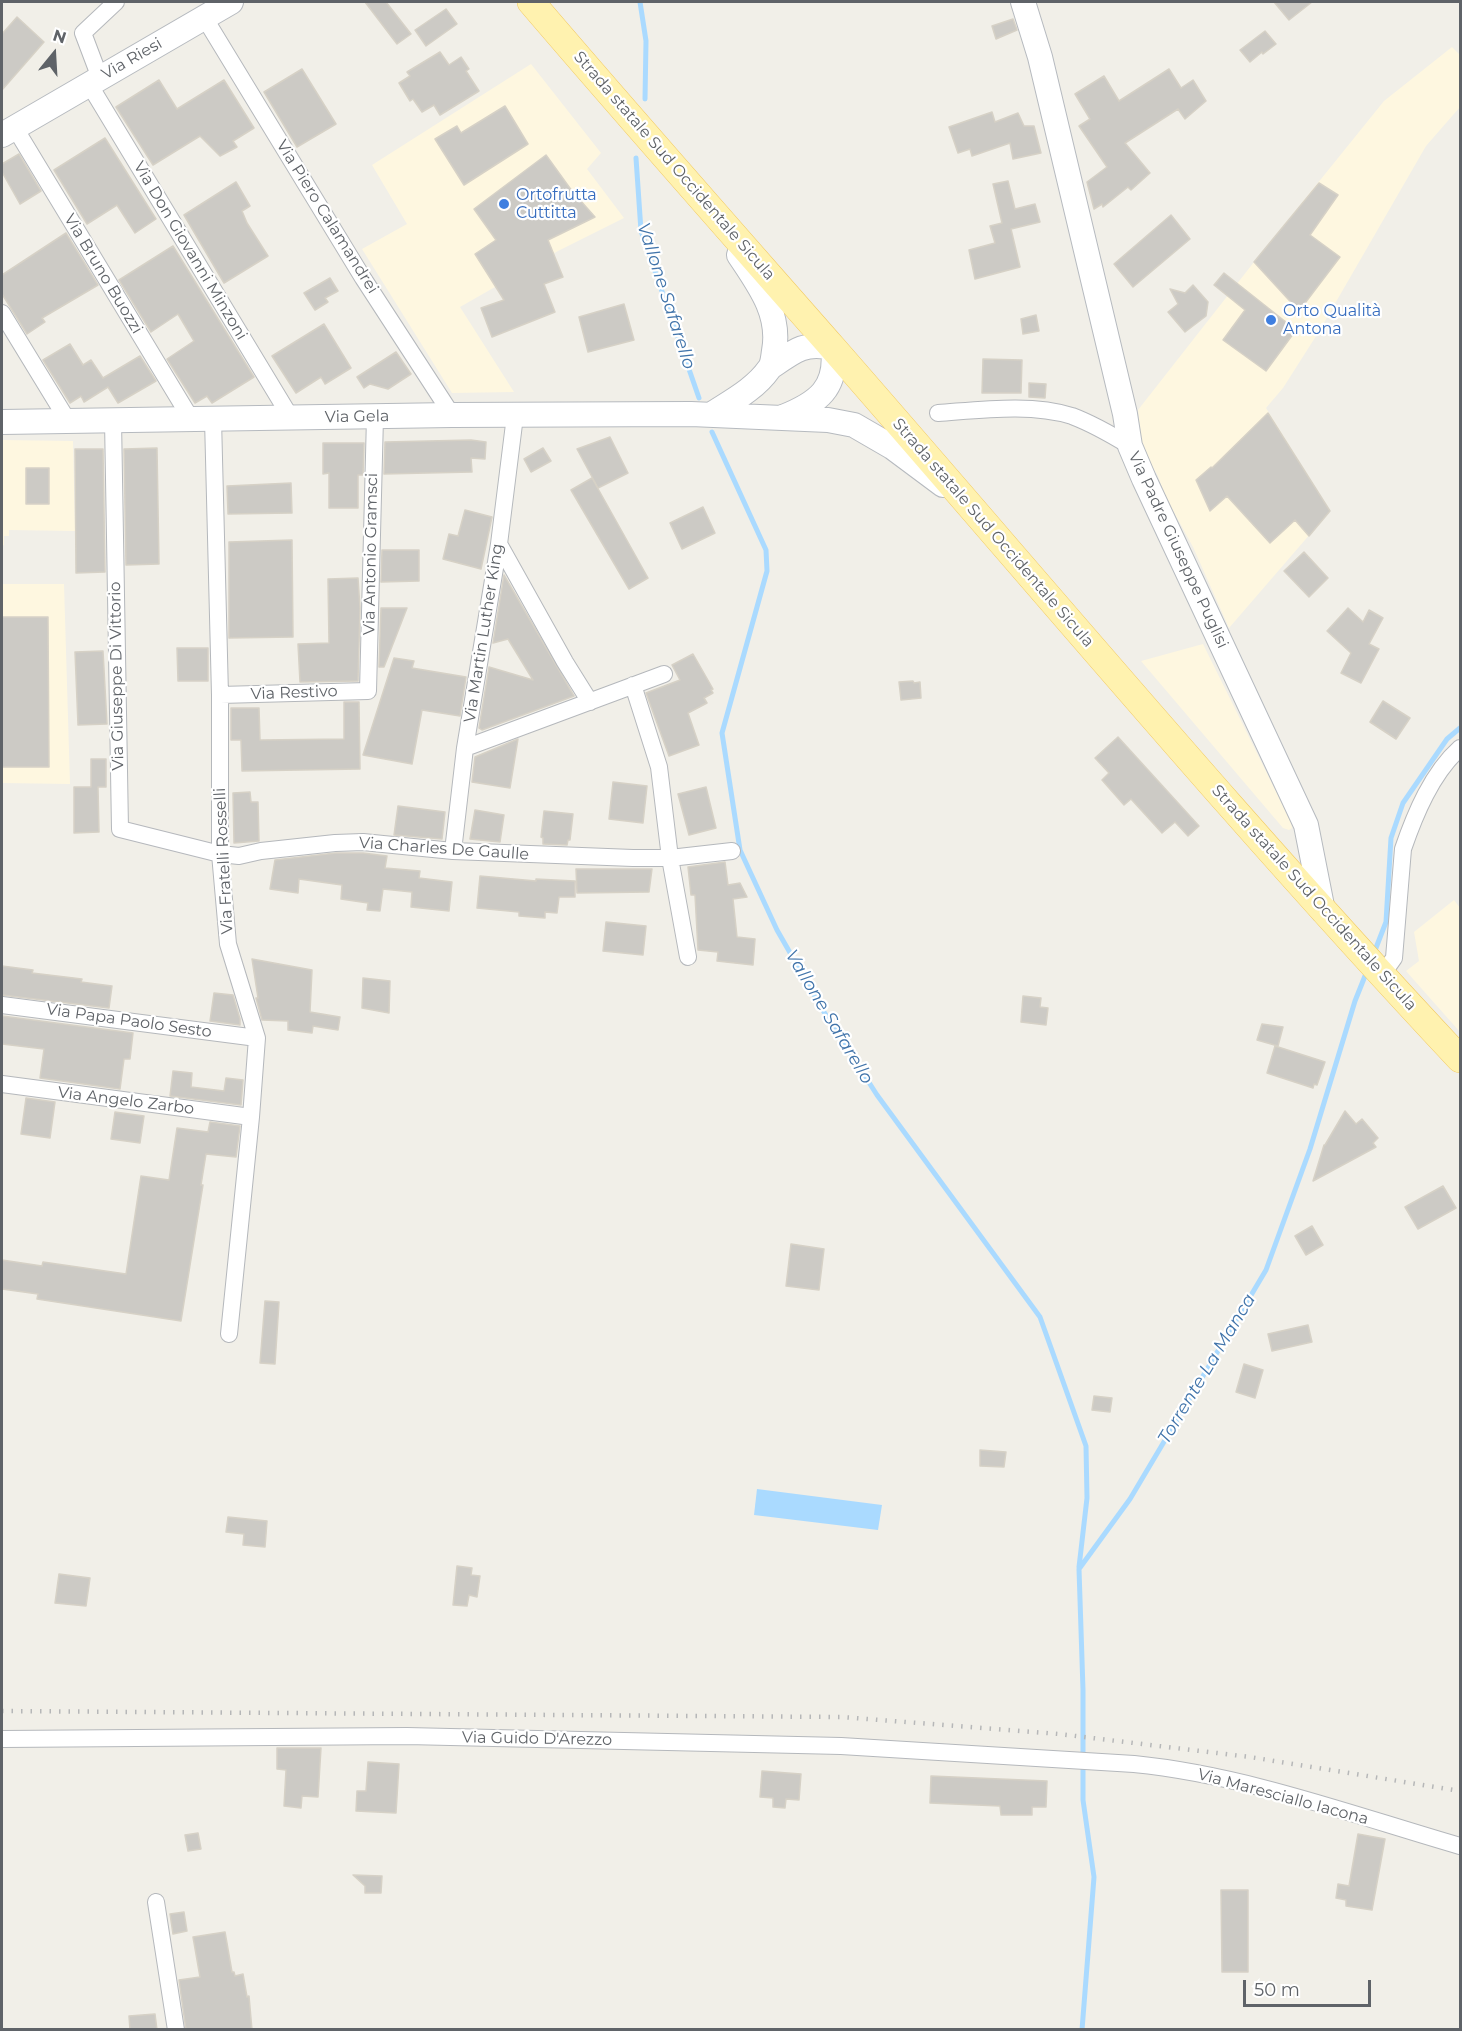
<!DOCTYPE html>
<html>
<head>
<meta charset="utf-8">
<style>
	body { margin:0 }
	#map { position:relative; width:1462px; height:2031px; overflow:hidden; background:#f1efe8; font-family:Montserrat,sans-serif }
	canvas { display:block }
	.frame { position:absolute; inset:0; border:3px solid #5f6368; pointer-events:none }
	.north { position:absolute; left:24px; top:24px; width:60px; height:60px; -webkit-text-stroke:4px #fff; paint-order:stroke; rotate:18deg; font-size:16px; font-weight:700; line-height:24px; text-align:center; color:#5f6368 }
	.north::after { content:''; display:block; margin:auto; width:21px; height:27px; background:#5f6368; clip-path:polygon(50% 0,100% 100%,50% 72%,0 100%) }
	.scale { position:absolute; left:1243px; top:1980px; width:128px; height:27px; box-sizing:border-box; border:3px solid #5f6368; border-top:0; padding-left:8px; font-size:18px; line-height:21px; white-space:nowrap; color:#5f6368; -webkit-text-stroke:4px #fff; paint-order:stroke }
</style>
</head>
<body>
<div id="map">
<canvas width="1462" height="2031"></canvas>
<div class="frame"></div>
<div class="north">N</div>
<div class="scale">50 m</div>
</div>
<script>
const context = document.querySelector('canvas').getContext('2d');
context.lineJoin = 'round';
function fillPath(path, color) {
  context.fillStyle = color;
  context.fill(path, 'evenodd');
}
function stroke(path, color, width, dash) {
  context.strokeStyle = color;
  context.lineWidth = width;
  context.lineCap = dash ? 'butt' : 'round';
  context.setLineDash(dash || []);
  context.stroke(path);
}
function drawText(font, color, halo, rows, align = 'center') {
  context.font = font + ' Montserrat,sans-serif';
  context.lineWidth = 4.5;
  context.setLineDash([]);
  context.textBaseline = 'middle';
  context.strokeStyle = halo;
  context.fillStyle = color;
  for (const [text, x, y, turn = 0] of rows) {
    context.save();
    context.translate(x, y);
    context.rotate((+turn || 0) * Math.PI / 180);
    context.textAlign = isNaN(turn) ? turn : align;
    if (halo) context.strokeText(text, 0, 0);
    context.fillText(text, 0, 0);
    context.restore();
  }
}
fillPath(new Path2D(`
	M1452 47 1460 55V107L1426 146 1318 333 1283 388 1266 408 1330 511 1229 628 1193 547 1165 496 1158 476 1142 448 1138 410 1254 262 1384 101Z
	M531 64 601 153 587 169 624 218 558 251 460 307 514 392 452 393 362 249 407 224 372 165Z
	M2 440 73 441 75 531 9 530V536H4V545L2 546Z
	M2 584H64L70 784 2 783Z
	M1203 644 1291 822 1292 828 1289 830 1283 828 1141 661Z
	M1454 900 1460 908V1032L1406 971 1419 961 1414 932Z`), '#fef7e0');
fillPath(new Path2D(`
	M757 1489 882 1505 878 1530 754 1515Z`), '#aadaff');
stroke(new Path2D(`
	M640 2 646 41 645 99
	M636 158 641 231 699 398
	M712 432 766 550 767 571 722 733 740 850 777 930 824 1012 877 1095 1040 1317 1086 1446 1087 1498 1079 1567
	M1374 953 1386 922 1391 838 1403 803 1447 739 1460 728
	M1082 2030 1094 1877 1083 1800V1690L1079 1569 1130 1499 1266 1270 1310 1149 1355 1001 1367 971`), '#aadaff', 5);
const building = new Path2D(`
	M365 2H386L411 34 397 44Z
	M1274 2H1312L1289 20Z
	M446 9 457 24 426 46 415 30Z
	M17 17 44 42 2 90V34Z
	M1013 19 1017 30 996 39 992 26Z
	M1265 31 1276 44 1263 54 1262 52 1250 62 1240 50Z
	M440 52 449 65 461 57 469 69 466 71 479 91 440 115 434 105 422 112 413 99 410 101 399 83 410 76 407 72Z
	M302 69 336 124 297 147 264 92Z
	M1169 69 1181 88 1193 80 1206 101 1185 119 1178 109 1125 143 1150 173 1131 190 1128 187 1103 207 1102 204 1094 209 1087 182 1107 167 1079 126 1090 119 1075 94 1104 76 1119 101Z
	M159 80 177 109 224 80 254 128 233 141 237 147 220 156 200 136 153 165 116 107Z
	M505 106 528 144 464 185 435 139 457 126 461 133Z
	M992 112 995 122 1018 113 1024 126H1034L1041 153 1013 159 1010 143 972 156 970 149 958 153 949 127Z
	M105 138 156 219 135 233 117 205 87 224 54 170Z
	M19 154 41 191 20 204 2 172V164Z
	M546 155 572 191 595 217 548 240 563 277 544 284 555 312 492 337 481 308 504 300 475 254 496 240 474 209Z
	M1008 181 1015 209 1035 204 1040 222 1011 229 1020 267 975 279 969 250 995 243 990 226 1002 223 993 184Z
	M236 182 250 206 242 211 247 223 268 256 224 283 184 215Z
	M1319 183 1338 195 1310 235 1340 257 1299 311 1254 262Z
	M1171 215 1190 239 1133 287 1114 264Z
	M66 233 98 285 42 318 45 322 27 334 2 294V275Z
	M173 246 254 377 212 403 207 396 195 403 167 359 194 341 178 314 151 332 119 280Z
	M1224 273 1296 330 1266 371 1223 340 1245 310 1214 285Z
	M330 278 338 291 325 298 328 302 315 310 304 293Z
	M1193 285 1208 302 1206 316 1185 332 1168 312 1178 304 1170 289 1185 293Z
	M624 304 634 340 588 352 579 317Z
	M1036 315 1039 331 1023 334 1021 319Z
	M324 324 351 368 325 384 321 377 296 393 272 356Z
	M70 344 83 365 91 360 103 378 140 356 156 381 118 403 108 387 84 402 81 396 70 403 43 360Z
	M396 352 411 374 388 389 370 384 364 388 357 377Z
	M983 359 1022 360 1021 393H982Z
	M1029 383 1046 384 1045 398 1029 397Z
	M1268 413 1330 511 1309 536 1295 520 1270 543 1227 496 1210 511 1196 480 1211 467 1212 468Z
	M610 437 628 473 598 488 577 449Z
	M471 440 486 442 485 459 471 458 472 472 384 474 385 442Z
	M323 443H364L363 475H358V508H329V473L323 474Z
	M157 448 159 564 126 565 124 449Z
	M543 448 551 461 531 472 524 459Z
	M75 449H103L105 572 76 573Z
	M26 468H49V504H26Z
	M592 478 648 578 629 589 571 490Z
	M291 483 292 513 228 514 227 486Z
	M703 507 715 533 682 549 670 523Z
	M465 510 492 517 481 569 443 559 449 534 458 536Z
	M292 540 293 637 229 638V542Z
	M382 550H419V581L381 582Z
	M1304 552 1328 578 1309 597 1284 571Z
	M504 575 574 696 482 730 479 728 489 667 533 680 508 639 493 643Z
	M358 578 360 608 358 681 300 682 298 644 329 643 328 579Z
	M381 608H407L384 667H379Z
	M1348 608 1363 622 1369 610 1383 618 1369 644 1379 649 1361 683 1341 673 1351 653 1327 631Z
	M2 617H48L49 767H2Z
	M177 648H208V681H178Z
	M103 651 107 724 78 725 75 652Z
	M693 654 713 689 711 690 713 693 704 698 707 703 688 713 699 745 669 756 646 693 680 680 672 665Z
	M394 658 414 661 412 668 466 677 460 716 422 710 412 764 363 755Z
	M913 681 914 683 920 682 921 698 901 700 899 682Z
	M1383 701 1410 718 1396 739 1370 722Z
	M344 702H359L360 769 242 771 241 740H231V708H259L260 740 344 739Z
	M1118 737 1199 826 1188 836 1175 822 1162 833 1131 799 1124 805 1102 780 1109 773 1095 758Z
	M518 739 510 788 472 782 475 757Z
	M91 759H106V787H98L99 832 74 833V787H91Z
	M613 782 647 786 643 823 609 819Z
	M706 787 716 828 689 835 678 794Z
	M250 792 251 802H258L259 841 234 843 233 793Z
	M398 806 445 812 442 839 394 835Z
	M475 810 504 815 500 842 470 839Z
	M544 811 573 814 570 840H568L567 845 543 844V838L541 837Z
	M336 853H363L387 856 385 868 420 871 419 878 452 882 449 911 411 907 412 892 383 889 380 911 367 910 368 903 341 899 342 885 299 879 298 893 270 889 275 860Z
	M725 862 728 885 740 883 747 897 733 899 737 937 755 939 753 965 717 961 718 952 698 950 695 895H691L688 867Z
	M576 869H652L649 892 577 893Z
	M480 876 536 881V879L575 881V897H559L557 913 545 912V918L519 916V912L477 908Z
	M606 922 646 926 643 955 603 951Z
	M252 959 312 970 310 1012 340 1017 338 1030 313 1026 312 1033 288 1030V1021L262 1020 256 998H258Z
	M2 966 33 970 32 973 82 979 81 982 112 986 109 1008 2 995Z
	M363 978 390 981 389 1013 362 1008Z
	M214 993 233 995 240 1019V1025L210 1021Z
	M1023 996 1041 998 1040 1007 1048 1008 1046 1025 1021 1022Z
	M2 1016 133 1033 130 1059H124L120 1089 40 1078 44 1049 2 1044Z
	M1262 1024 1283 1027 1278 1046 1257 1040Z
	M1275 1046 1325 1062 1317 1085 1314 1084 1313 1088 1267 1073Z
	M173 1071 192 1073 191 1087 224 1091 226 1078 243 1080 241 1105 170 1096Z
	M26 1098 55 1102 50 1138 21 1134Z
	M1345 1111 1356 1124 1362 1119 1378 1138 1373 1143 1376 1147 1313 1181 1324 1145H1325Z
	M115 1112 144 1116 140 1143 111 1139Z
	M210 1122 240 1126 236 1157 206 1154 201 1185H203L181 1321 37 1299 38 1294 2 1289V1260L42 1266 43 1262 126 1274 141 1176 169 1180 177 1128 208 1132Z
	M1443 1186 1456 1208 1418 1229 1405 1207Z
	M1312 1226 1323 1245 1306 1255 1295 1236Z
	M791 1244 824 1249 819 1290 786 1286Z
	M265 1301 279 1302 275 1364 260 1363Z
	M1308 1325 1312 1342 1272 1351 1268 1334Z
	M1244 1364 1263 1370 1255 1398 1236 1392Z
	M1094 1396 1112 1398 1110 1412 1092 1410Z
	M980 1450 1006 1452 1004 1467 980 1466Z
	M228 1517 267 1521 265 1547 243 1545 244 1534 226 1532Z
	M457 1566 472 1568 471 1575 480 1576 477 1597 469 1595 467 1606 453 1605Z
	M59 1574 90 1578 86 1606 55 1603Z
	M277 1748H321L318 1797 302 1796 301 1808 284 1806 286 1770 277 1769Z
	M368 1762 399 1764 396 1813 356 1811 357 1791H366Z
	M762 1771 801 1774 799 1800 786 1799 785 1808 773 1807V1798L760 1797Z
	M931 1776 1047 1781 1046 1807H1032V1815H1001L1000 1806 930 1803Z
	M198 1833 201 1849 188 1851 185 1835Z
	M1358 1834 1385 1839 1372 1910 1346 1906V1900L1336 1898 1338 1884 1349 1886Z
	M353 1875 382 1876 381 1893H365V1886Z
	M1221 1890H1248V1972H1222Z
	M184 1912 187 1931 173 1934 170 1914Z
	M225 1932 232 1972H234L235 1976 243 1974 247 1997 249 1996 252 2030H186L179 1980 200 1977 193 1937Z
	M155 2014 157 2030H130L129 2016Z`);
fillPath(building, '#cccac5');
stroke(building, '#d6d1c6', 1.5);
const street = new Path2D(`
	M204 17 363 278 452 415
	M100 78 83 33 116 2
	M89 84 291 418
	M15 128 191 419
	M2 313 68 421
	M938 413C980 410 1032 403 1072 416 1093 424 1112 435 1130 446
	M213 419 220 695V854L228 944 257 1038 251 1117 229 1334
	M113 420 120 829 220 854 239 856 261 851 335 843 363 842 453 851 633 858H670L732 851
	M499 544 565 662 590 702
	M633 685 659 767 670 858 688 957
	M220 695 368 691 375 417
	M465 748 664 674
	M453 851 465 748 499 544 515 416
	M1382 975 1394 958 1403 849C1415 814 1432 773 1460 748
	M2 1005 257 1038
	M2 1084 251 1117
	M2 1739 407 1736 841 1746 1134 1764C1245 1775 1353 1815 1460 1846
	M156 1902 176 2030`);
const secondary = new Path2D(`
	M1023 2 1040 57 1125 414 1130 446 1144 479 1306 825 1323 911
	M2 135 231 2
	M771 367C795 350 804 342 833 348 838 388 818 403 783 417
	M712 414C732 401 755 389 769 369 773 364 773 357 774 351 781 314 759 285 739 255
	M2 422 452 415 691 414 828 420 854 425 892 447 943 485`);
const primary = new Path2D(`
	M531 2C630 118 732 233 833 348 1041 586 1244 829 1460 1059`);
stroke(street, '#b5b8bc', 18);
stroke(secondary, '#b6babf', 26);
stroke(primary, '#f2c960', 28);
stroke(street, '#fff', 16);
stroke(secondary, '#fff', 24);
stroke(primary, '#fff2af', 27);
stroke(new Path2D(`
	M2 1711 842 1717 1059 1734 1250 1757 1460 1791`), '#b6b7b8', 4.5, [1.5, 8]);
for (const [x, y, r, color] of [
	[504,204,6,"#3f7fe0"],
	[1271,320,6,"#3f7fe0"]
]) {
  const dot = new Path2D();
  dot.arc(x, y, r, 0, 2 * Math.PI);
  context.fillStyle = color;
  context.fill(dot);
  stroke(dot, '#fff', 2);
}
drawText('16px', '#5f6368', '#fff', [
	["Via Riesi",132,59,-30],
	["Strada statale Sud Occidentale Sicula",674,166,49],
	["Via Piero Calamandrei",327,217,58],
	["Via Don Giovanni Minzoni",190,251,59],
	["Via Bruno Buozzi",103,274,59],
	["Via Gela",357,417,-1],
	["Strada statale Sud Occidentale Sicula",993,533,49],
	["Via Padre Giuseppe Puglisi",1178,550,65],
	["Via Antonio Gramsci",371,554,-89],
	["Via Martin Luther King",484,633,-81],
	["Via Giuseppe Di Vittorio",117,676,-91],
	["Via Restivo",294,693,-2],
	["Via Charles De Gaulle",444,849,4],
	["Via Fratelli Rosselli",224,861,-93],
	["Strada statale Sud Occidentale Sicula",1314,898,48],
	["Via Papa Paolo Sesto",129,1021,8],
	["Via Angelo Zarbo",126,1101,7],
	["Via Guido D'Arezzo",537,1739,1],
	["Via Maresciallo Iacona",1283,1797,15]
]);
drawText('16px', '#366cbe', '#fff', [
	["Ortofrutta",516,195],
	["Cuttitta",516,213],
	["Orto Qualità",1283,311],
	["Antona",1283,329]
], 'left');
drawText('italic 18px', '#4174aa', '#fff', [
	["Vallone Safarello",666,296,72],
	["Vallone Safarello",829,1017,59],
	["Torrente La Manca",1207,1369,-59]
]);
</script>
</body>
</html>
